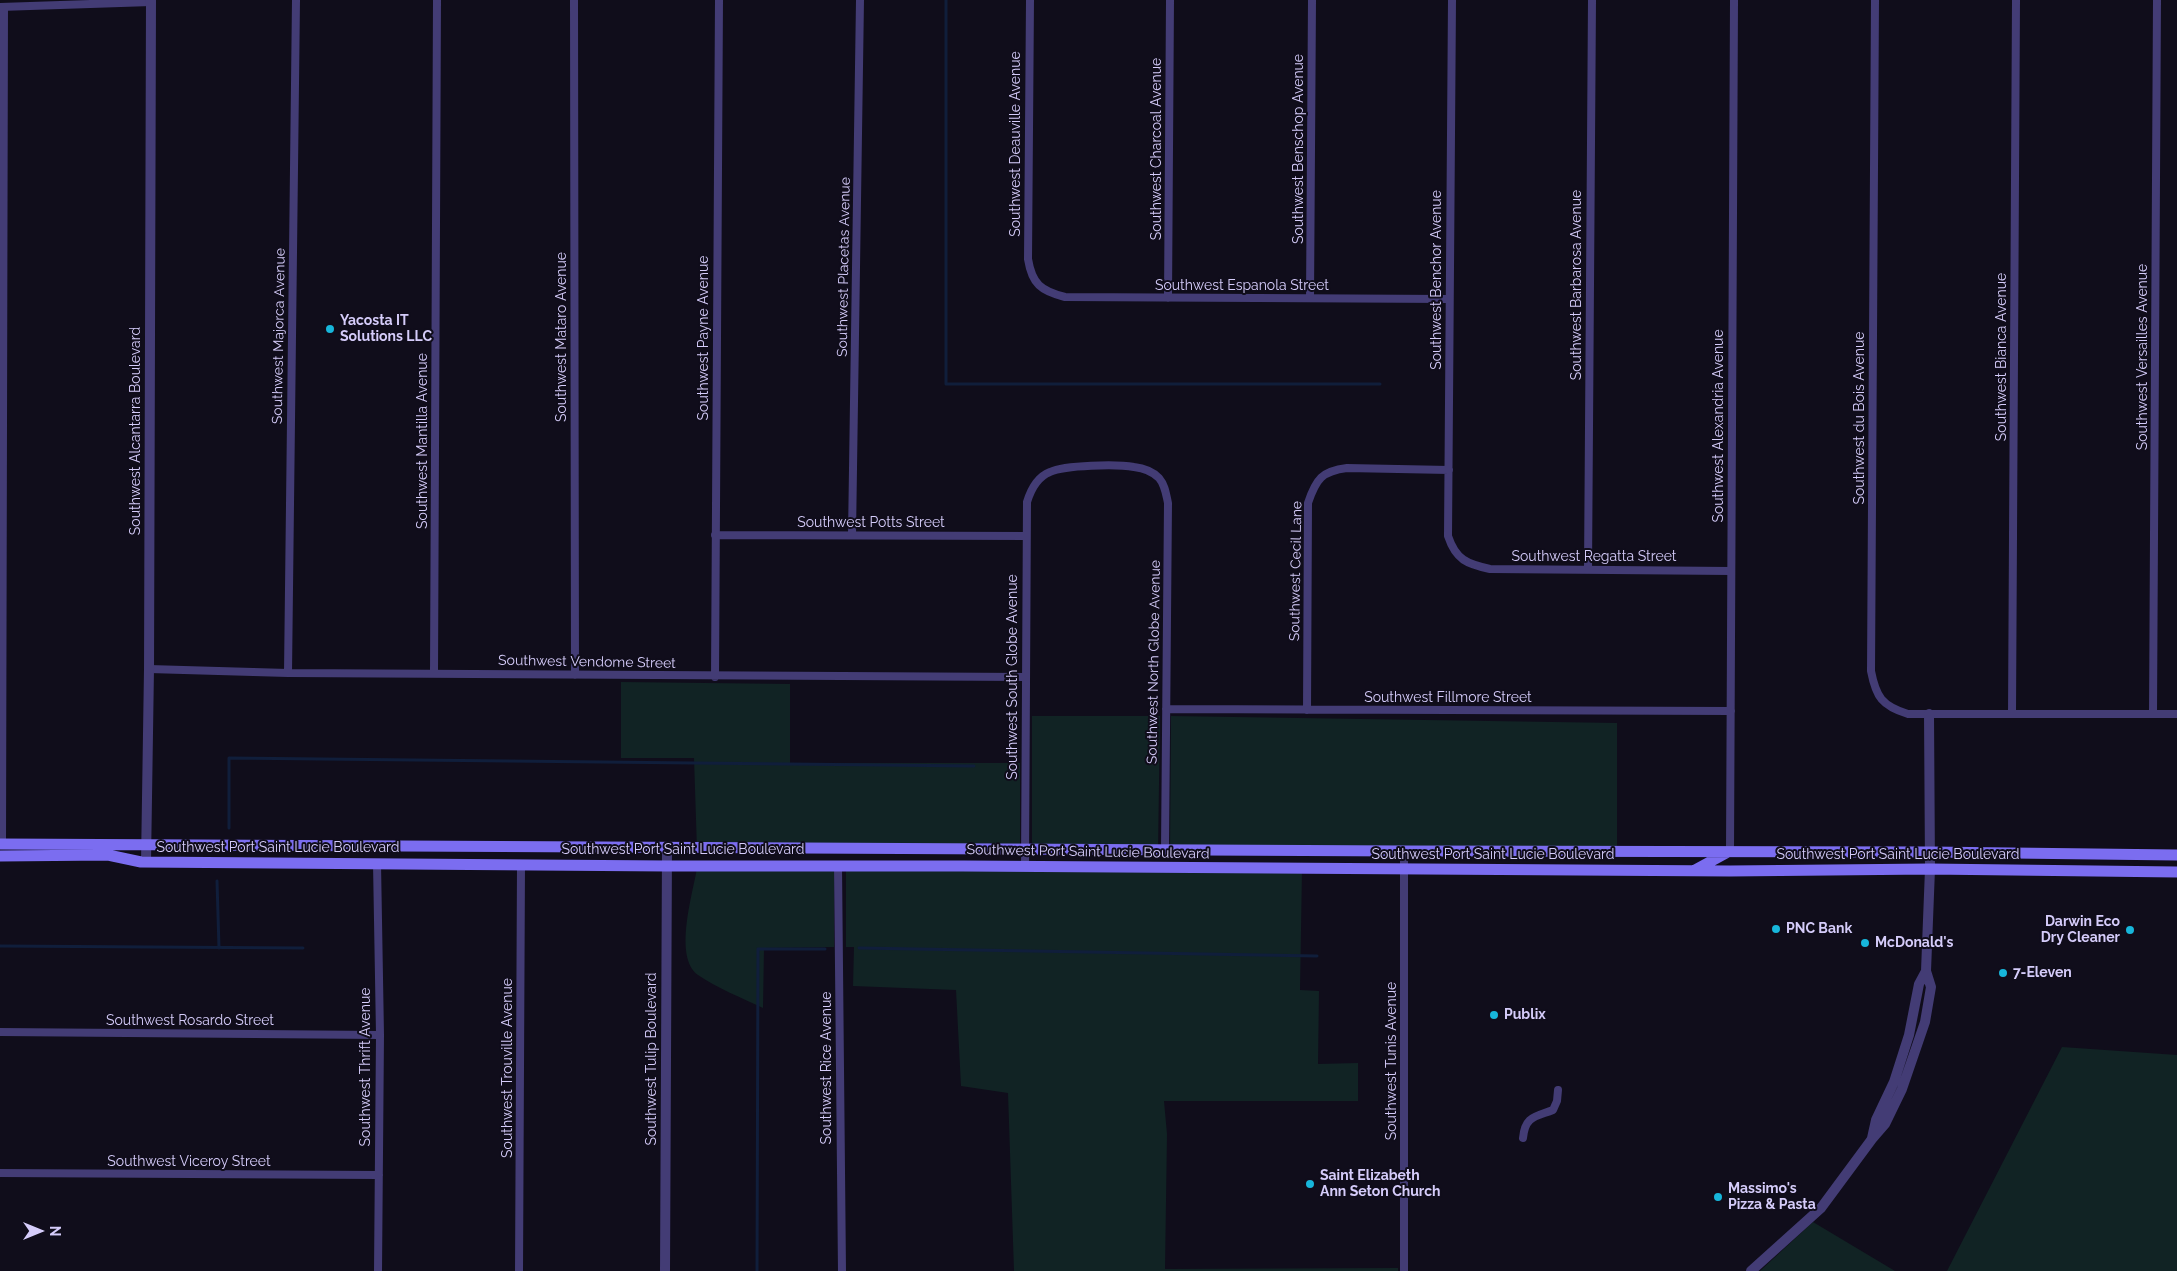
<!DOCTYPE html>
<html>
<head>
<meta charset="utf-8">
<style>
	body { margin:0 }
	#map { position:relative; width:2177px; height:1271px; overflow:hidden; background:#100d1b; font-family:Raleway,sans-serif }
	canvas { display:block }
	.north { position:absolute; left:15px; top:1206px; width:50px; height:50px; -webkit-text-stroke:4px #100d1b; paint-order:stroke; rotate:90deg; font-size:14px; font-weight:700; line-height:20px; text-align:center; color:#d5ccfa }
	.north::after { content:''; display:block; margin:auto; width:18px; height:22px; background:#d5ccfa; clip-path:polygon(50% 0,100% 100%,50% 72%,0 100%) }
</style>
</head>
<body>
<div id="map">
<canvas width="2177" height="1271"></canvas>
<div class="north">N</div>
</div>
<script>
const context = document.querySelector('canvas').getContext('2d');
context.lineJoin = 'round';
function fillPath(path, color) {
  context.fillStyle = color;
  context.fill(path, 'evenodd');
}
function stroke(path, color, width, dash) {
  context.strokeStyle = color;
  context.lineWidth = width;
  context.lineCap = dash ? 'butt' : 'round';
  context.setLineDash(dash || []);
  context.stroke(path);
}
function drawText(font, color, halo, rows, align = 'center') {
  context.font = font + ' Raleway,sans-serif';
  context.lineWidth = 4;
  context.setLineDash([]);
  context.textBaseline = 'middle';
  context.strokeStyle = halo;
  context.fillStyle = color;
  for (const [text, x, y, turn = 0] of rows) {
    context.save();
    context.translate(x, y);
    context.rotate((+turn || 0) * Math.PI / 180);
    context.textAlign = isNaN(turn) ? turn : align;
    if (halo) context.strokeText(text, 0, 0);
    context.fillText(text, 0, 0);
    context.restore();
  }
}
fillPath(new Path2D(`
	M621 682 790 684V763H1020V852L697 850 694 758H621Z
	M1032 716H1160L1158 852H1032Z
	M1171 716 1617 723V854L1170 852Z
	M834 862V947L764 948 763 1008C742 998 717 988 698 975 673 957 693 893 697 868Z
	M846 862 1302 870 1300 990 1319 991 1318 1064 1358 1063V1101H1164L1167 1134 1165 1269 1398 1268V1271H1014L1008 1093 961 1086 956 990 853 986 854 947H846Z
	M2062 1047 2177 1055V1271H1947Z
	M1813 1222 1895 1271H1760Z`), '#112324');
stroke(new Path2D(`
	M946 0V384H1380
	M229 828V758L974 766
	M217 881 219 948
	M0 946 303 948
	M859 948 1317 956
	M757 1271 758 949H825`), '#101e3b', 3);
stroke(new Path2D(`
	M574 0 575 675
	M1030 0 1028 259C1032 284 1041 291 1065 297L1449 299
	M1452 0 1448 536C1456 560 1467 564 1490 569L1731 571
	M1875 0 1871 671C1876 697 1882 706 1908 714H2177
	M0 7 151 2
	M1168 298 1170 0
	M1310 298 1312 0
	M715 535 1026 536
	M852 535 860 0
	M1588 569 1592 0
	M149 669 288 673 1026 677
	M288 673 296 0
	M434 673 437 0
	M715 677 719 0
	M1166 709 1731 711
	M1307 710 1308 503C1316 479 1322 471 1347 468L1449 470
	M2153 713 2157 0
	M2012 714 2016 0
	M2 844 4 7
	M1404 851V1271
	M1730 851 1734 0
	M377 863 380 1035 378 1271
	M838 865 842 1271
	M1025 866 1027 502C1031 489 1037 477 1050 472 1065 465 1117 464 1134 467 1143 468 1152 471 1159 478 1165 485 1166 494 1168 503L1165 849
	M0 1032 380 1035
	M1523 1138C1525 1116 1535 1117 1553 1110L1557 1101 1558 1090
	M0 1173 379 1175
	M519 1271 521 865`), '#433c75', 8);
stroke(new Path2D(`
	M146 862 149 669 151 0
	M1872 1138 1876 1120 1894 1082 1909 1035 1919 984 1926 971
	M665 1271 667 848
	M1751 1271 1821 1208 1872 1139 1885 1124 1902 1089 1925 1022 1931 987 1926 971 1930 869 1929 714`), '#433c75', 10);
stroke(new Path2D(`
	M0 844 1404 851 1929 852 2177 855
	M0 856 108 855 141 862 667 866H963L1730 871 1930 869 2177 872
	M1695 870 1728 852`), '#7b6df0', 11);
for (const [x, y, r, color] of [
	[330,329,5,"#17b6db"],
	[1776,929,5,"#17b6db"],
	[2130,930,5,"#17b6db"],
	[1865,943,5,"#17b6db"],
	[2003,973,5,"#17b6db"],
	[1494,1015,5,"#17b6db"],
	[1310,1184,5,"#17b6db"],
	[1718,1197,5,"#17b6db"]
]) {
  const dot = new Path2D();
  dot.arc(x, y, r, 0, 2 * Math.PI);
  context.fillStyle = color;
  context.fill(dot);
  stroke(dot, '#100d1b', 2);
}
drawText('14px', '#d5ccfa', '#100d1b', [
	["Southwest Deauville Avenue",1016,144,-90],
	["Southwest Charcoal Avenue",1157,149,-90],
	["Southwest Benschop Avenue",1299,149,-90],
	["Southwest Placetas Avenue",844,267,-89],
	["Southwest Benchor Avenue",1437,280,-90],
	["Southwest Barbarosa Avenue",1577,285,-90],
	["Southwest Espanola Street",1242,286],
	["Southwest Majorca Avenue",279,336,-89],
	["Southwest Mataro Avenue",562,337,-90],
	["Southwest Payne Avenue",704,338,-90],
	["Southwest Bianca Avenue",2002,357,-90],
	["Southwest Versailles Avenue",2143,357,-90],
	["Southwest du Bois Avenue",1860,418,-90],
	["Southwest Alexandria Avenue",1719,426,-90],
	["Southwest Alcantarra Boulevard",136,431,-90],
	["Southwest Mantilla Avenue",423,441,-90],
	["Southwest Potts Street",871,523],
	["Southwest Regatta Street",1594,557],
	["Southwest Cecil Lane",1296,571,-89],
	["Southwest Vendome Street",587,662,1],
	["Southwest North Globe Avenue",1154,662,-89],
	["Southwest South Globe Avenue",1013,677,-90],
	["Southwest Fillmore Street",1448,698],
	["Southwest Port Saint Lucie Boulevard",278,848],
	["Southwest Port Saint Lucie Boulevard",683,850],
	["Southwest Port Saint Lucie Boulevard",1088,852,1],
	["Southwest Port Saint Lucie Boulevard",1493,855],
	["Southwest Port Saint Lucie Boulevard",1898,855],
	["Southwest Rosardo Street",190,1021],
	["Southwest Tulip Boulevard",652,1059,-90],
	["Southwest Tunis Avenue",1392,1061,-90],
	["Southwest Thrift Avenue",366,1067,-90],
	["Southwest Trouville Avenue",508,1068,-90],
	["Southwest Rice Avenue",827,1068,-90],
	["Southwest Viceroy Street",189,1162]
]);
drawText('bold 14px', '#d5ccfa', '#100d1b', [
	["Yacosta IT",340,321],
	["Solutions LLC",340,337],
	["Darwin Eco",2120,922,"right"],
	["Dry Cleaner",2120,938,"right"],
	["PNC Bank",1786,929],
	["McDonald's",1875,943],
	["7-Eleven",2013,973],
	["Publix",1504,1015],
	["Saint Elizabeth",1320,1176],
	["Ann Seton Church",1320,1192],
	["Massimo's",1728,1189],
	["Pizza & Pasta",1728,1205]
], 'left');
</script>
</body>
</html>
